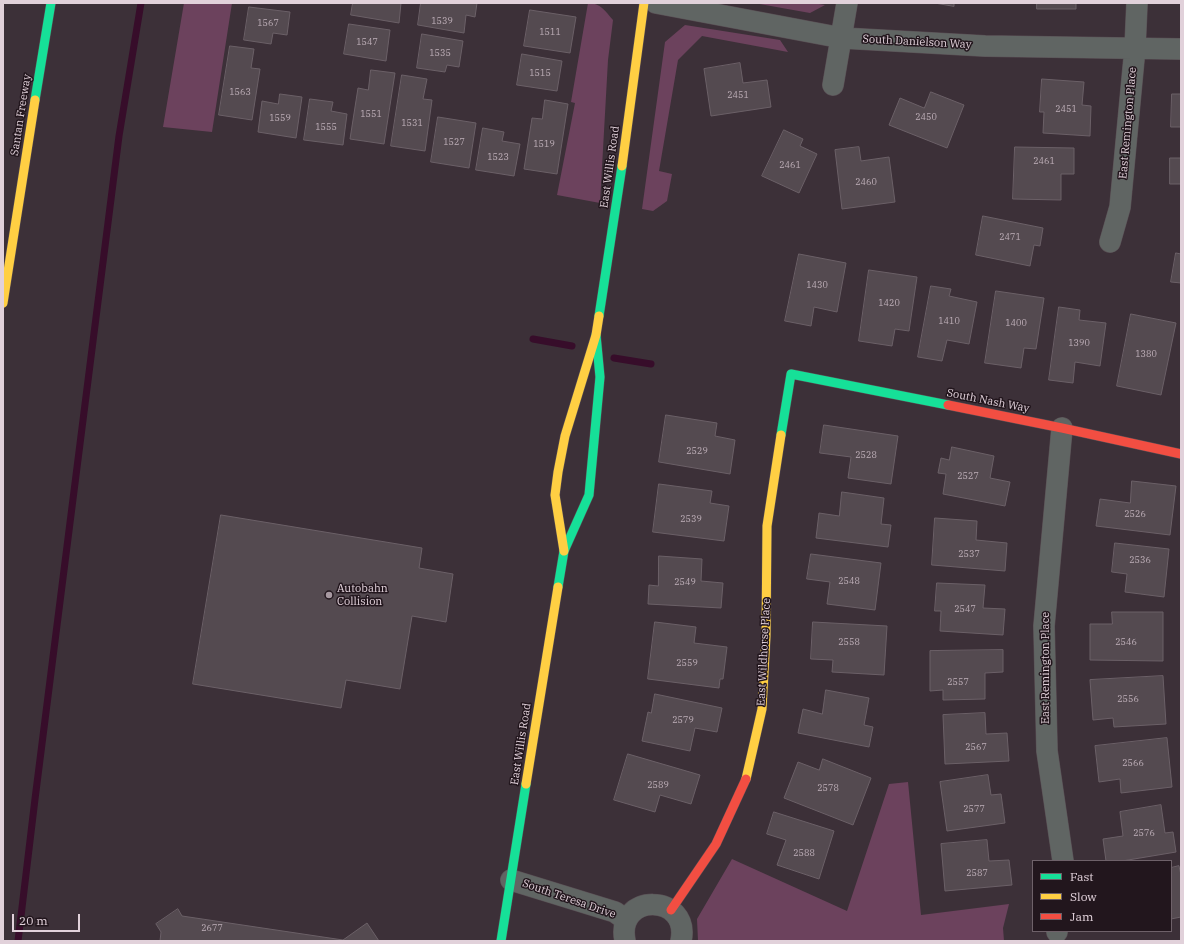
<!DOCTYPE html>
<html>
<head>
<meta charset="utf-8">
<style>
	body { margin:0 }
	#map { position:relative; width:1184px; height:944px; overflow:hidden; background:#3c3038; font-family:"IBM Plex Serif",serif }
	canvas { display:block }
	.frame { position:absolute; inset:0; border:4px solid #e1d1da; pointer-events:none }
	.legend { position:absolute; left:1032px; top:860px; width:140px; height:72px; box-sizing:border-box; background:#22161d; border:1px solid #6e6169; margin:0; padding:5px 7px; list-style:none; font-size:12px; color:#e1d1da }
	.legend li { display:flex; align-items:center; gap:8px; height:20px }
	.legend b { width:20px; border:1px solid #6e6169 }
	.scale { position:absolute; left:12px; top:914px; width:68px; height:18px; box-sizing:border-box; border:2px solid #e1d1da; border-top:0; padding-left:5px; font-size:12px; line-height:14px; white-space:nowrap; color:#e1d1da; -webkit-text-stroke:3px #22161d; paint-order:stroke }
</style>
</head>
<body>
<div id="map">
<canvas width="1184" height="944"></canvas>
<div class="frame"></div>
<ul class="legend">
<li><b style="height:5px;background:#16e098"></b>Fast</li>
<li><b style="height:5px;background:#ffcf43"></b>Slow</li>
<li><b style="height:5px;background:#f24e42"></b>Jam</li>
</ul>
<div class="scale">20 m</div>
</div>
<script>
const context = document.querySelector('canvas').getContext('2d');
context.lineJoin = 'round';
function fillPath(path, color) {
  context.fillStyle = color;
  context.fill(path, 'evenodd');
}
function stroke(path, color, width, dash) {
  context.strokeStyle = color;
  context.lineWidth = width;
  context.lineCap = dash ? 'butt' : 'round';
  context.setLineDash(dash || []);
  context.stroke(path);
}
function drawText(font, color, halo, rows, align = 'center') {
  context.font = font + ' "IBM Plex Serif",serif';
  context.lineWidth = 3;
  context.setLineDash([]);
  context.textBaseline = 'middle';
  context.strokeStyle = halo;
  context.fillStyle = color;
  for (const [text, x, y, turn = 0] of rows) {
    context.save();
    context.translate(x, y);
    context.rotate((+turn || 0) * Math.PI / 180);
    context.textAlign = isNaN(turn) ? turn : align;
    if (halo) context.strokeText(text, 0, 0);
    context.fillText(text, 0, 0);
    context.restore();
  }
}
fillPath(new Path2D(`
	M184 3H232L212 132 163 127Z
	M588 3C601 3 605 11 613 20L608 60 600 203 557 195 575 103 571 102Z
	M754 3H813L825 5 810 13Z
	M685 25 780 40 788 52 702 36 678 60 659 171 672 174 667 201 653 211 642 209 665 42Z
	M908 782 921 915 1009 904 1003 928 1004 941H698L697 919 732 859 847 911 889 784Z`), '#6c425d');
stroke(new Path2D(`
	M533 339 572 346
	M614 358 651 364
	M18 941 35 799 119 136 141 3`), '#370d2a', 7);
const building = new Path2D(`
	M353 3H401L399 23 351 15Z
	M421 3H477L475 17 466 15 464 33 418 25Z
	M935 3H954V6Z
	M1037 3H1076V9H1037Z
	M249 7 290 12 287 35 273 33 271 44 244 40Z
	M530 10 576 17 570 53 524 46Z
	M349 24 390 30 386 61 344 54Z
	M422 34 463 41 459 67 447 65 445 72 417 68Z
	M230 46 254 49 251 68 260 69 252 120 219 115Z
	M522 54 562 61 557 91 517 85Z
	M740 63 743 83 767 80 771 107 711 116 704 69Z
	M371 70 395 73 384 144 350 139 358 88 368 90Z
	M402 75 427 79 423 99 432 100 425 151 391 146Z
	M1042 79 1084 82 1082 105 1091 106 1090 136 1043 133 1044 112H1040Z
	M931 92 964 105 947 148 889 125 900 98 924 108Z
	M280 94 302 97 296 138 258 132 262 101 278 104Z
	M1172 94H1181V127H1171Z
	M310 99 333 102 331 111 347 114 343 145 304 140Z
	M545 100 568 104 557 174 524 169 532 118 542 119Z
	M438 117 476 123 469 168 431 162Z
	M483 128 504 132 502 141 520 144 514 176 476 170Z
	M784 130 803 139 800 146 817 154 799 193 762 176Z
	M859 147 861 161 889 157 895 202 842 209 835 150Z
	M1015 147 1074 148V174H1061V200L1013 199Z
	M1170 158H1181V184H1170Z
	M983 216 1043 228 1040 246 1034 245 1030 266 976 255Z
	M1176 253 1181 254V283L1171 282Z
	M799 254 846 263 837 312 814 307 811 326 785 321Z
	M869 270 917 277 909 331 895 329 892 346 859 341Z
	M931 286 951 289 949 296 977 302 969 344 947 340 942 361 918 357Z
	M996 291 1044 298 1036 349 1024 348 1021 368 985 363Z
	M1059 307 1080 310 1079 320 1106 323 1100 366 1075 362 1073 383 1049 380Z
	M1131 314 1176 323 1161 395 1117 386Z
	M666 415 717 423 715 436 735 440 730 474 659 462Z
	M824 425 898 436 891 484 848 478 851 457 820 453Z
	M952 447 994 456 990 478 1010 482 1005 506 943 494 946 474 938 473 941 458 949 460Z
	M1132 481 1176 486 1170 535 1096 526 1100 499 1130 503Z
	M659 484 712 491 710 503 729 506 724 541 653 532Z
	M842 492 884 498 881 524 891 525 888 547 816 538 819 513 839 516Z
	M221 515 422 548 419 568 453 574 446 622 412 616 400 689 346 680 341 708 193 684Z
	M935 518 977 521 976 540 1007 543 1005 571 932 565Z
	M1115 543 1169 549 1164 597 1125 592 1127 574 1112 572Z
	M811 554 881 563 875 610 827 604 830 582 807 579Z
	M659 556 702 559 701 581 723 583 721 608 648 604 649 585 658 586Z
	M937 583 985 585 983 608 1005 609 1003 635 940 631 941 611H935Z
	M1112 612H1163V661L1090 660V624H1112Z
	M655 622 696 627 694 643 727 647 723 679H720L719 688 648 679Z
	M813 622 887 626 884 675 832 672 833 660 811 659Z
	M1003 650V672L985 673V699L943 700V690L930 691V651Z
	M1163 676 1166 724 1114 727 1113 718 1093 720 1090 680Z
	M826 690 869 698 864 725 873 727 869 747 798 733 803 709 822 714Z
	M655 694 722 708 717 732 695 728 690 751 642 741 648 712 651 713Z
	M985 713 986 734 1007 733 1009 761 945 764 943 715Z
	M1167 738 1172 787 1121 793 1120 779 1099 782 1095 746Z
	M628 754 700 775 691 804 660 795 655 812 614 800Z
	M823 759 871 778 853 825 784 798 798 762 819 770Z
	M988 775 991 795 1001 794 1005 823 947 831 940 782Z
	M1161 805 1165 833 1173 832 1176 852 1122 861H1106L1103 839 1123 836 1120 812Z
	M774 812 834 831 819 879 777 865 786 840 767 834Z
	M987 840 989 861 1009 860 1012 885 945 891 941 844Z
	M1179 866 1181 875V917L1171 919V868Z
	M178 909 182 916 343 940 367 923 379 941H160L161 932 156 924Z`);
fillPath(building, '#544a50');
stroke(building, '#6b6067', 1);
const street = new Path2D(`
	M656 3 842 38 985 46 1181 49
	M833 85 847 3
	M1110 242 1120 207 1135 48 1137 3
	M1062 428 1044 626 1047 751 1063 861
	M511 880 615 912 626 920
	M1057 932V931
	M625 941C615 892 691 893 681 941`);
const fast = new Path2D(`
	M35 100 51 3
	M599 316 622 166
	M781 435 791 374 948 405
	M558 587 564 551 589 495 600 377 596 335
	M501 941 526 784`);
const slow = new Path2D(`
	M622 166 644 3
	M3 303 35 100
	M564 551 555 495 558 472 565 436 596 335 599 316
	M746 779 762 709 766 636 767 526 781 435
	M526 784 558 587`);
const jam = new Path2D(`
	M948 405 1062 428 1181 454
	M671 910 716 844 746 779`);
stroke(street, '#594e54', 22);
stroke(fast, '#594e54', 10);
stroke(slow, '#594e54', 10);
stroke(jam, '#594e54', 10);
stroke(street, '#606563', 21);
stroke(fast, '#16e098', 9);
stroke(slow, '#ffcf43', 9);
stroke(jam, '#f24e42', 9);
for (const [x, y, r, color] of [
	[329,595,4,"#a799a1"]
]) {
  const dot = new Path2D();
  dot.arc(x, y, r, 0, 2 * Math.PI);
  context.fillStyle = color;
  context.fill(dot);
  stroke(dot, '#22161d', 1.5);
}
drawText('9px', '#beafb8', null, [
	["1539",442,21],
	["1567",268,23],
	["1511",550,32],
	["1547",367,42],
	["1535",440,53],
	["1515",540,73],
	["1563",240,92],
	["2451",738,95],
	["2451",1066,109],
	["1551",371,114],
	["2450",926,117],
	["1559",280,118],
	["1531",412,123],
	["1555",326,127],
	["1527",454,142],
	["1519",544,144],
	["1523",498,157],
	["2461",1044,161],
	["2461",790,165],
	["2460",866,182],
	["2471",1010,237],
	["1430",817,285],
	["1420",889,303],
	["1410",949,321],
	["1400",1016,323],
	["1390",1079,343],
	["1380",1146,354],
	["2529",697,451],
	["2528",866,455],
	["2527",968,476],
	["2526",1135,514],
	["2539",691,519],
	["2537",969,554],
	["2536",1140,560],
	["2548",849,581],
	["2549",685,582],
	["2547",965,609],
	["2558",849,642],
	["2546",1126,642],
	["2559",687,663],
	["2557",958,682],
	["2556",1128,699],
	["2579",683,720],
	["2567",976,747],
	["2566",1133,763],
	["2589",658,785],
	["2578",828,788],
	["2577",974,809],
	["2576",1144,833],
	["2588",804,853],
	["2587",977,873],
	["2677",212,928]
]);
drawText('11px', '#e1d1da', '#22161d', [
	["South Danielson Way",917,42,3],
	["Santan Freeway",21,115,-81],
	["East Remington Place",1128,123,-85],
	["East Willis Road",610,167,-82],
	["South Nash Way",988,401,11],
	["East Wildhorse Place",764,652,-87],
	["East Remington Place",1046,668,-90],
	["East Willis Road",521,744,-81],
	["South Teresa Drive",569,899,19]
]);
drawText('11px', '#e1d1da', '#22161d', [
	["Autobahn",337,589],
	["Collision",337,602]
], 'left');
</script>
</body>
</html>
